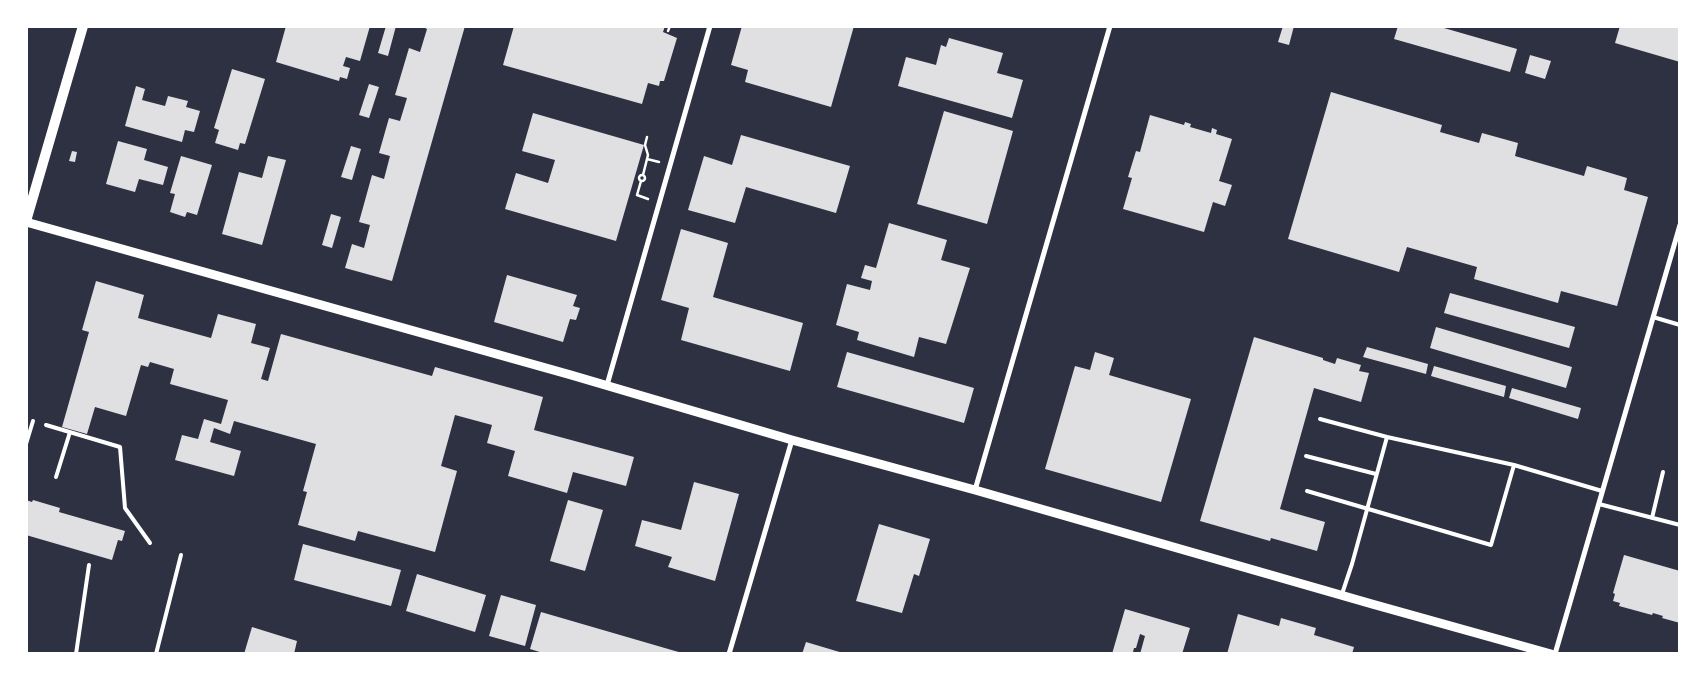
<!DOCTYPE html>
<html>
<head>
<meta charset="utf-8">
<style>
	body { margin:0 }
	#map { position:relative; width:1706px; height:680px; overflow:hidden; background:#2d3142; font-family:Karla,sans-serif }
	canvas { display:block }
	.frame { position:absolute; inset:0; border:28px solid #fff; pointer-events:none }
</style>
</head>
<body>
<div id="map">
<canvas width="1706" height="680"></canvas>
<div class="frame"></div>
</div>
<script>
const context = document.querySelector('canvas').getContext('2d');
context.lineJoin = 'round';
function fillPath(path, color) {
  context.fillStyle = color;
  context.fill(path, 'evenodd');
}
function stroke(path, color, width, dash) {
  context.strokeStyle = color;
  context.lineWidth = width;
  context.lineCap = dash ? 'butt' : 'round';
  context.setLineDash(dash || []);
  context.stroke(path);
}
fillPath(new Path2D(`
	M286 26H370L360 61 346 57 343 66 350 68 347 79 340 77 339 81 276 62Z
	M386 26H396L388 56 378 53Z
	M421 26H465L392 281 345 268 352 244 364 248 370 225 359 222 372 175 384 179 390 156 379 153 389 118 400 121 407 98 395 95 409 48 420 52 427 29Z
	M514 26H665L663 32 677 38 664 81H660L659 86 648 83 642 104 503 65Z
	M742 26H854L831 107 745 82 748 70 731 65Z
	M1283 26H1294L1289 45 1278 42Z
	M1398 26H1437L1517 49 1510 72 1394 39Z
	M1620 26H1680V62L1615 43Z
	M949 38 1003 53 997 73 1023 80 1012 118 898 86 906 57 936 65 941 45 946 47Z
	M1530 55 1551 61 1545 79 1525 73Z
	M232 69 265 79 245 144 240 143 238 150 215 143 219 130 214 128Z
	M369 84 379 87 369 118 359 115Z
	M136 86 145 89 142 100 165 106 168 96 188 101 186 107 200 111 194 132 185 130 182 142 125 126Z
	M1331 92 1442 125 1440 132 1479 143 1482 133 1518 143 1515 156 1584 176 1587 166 1627 178 1624 190 1648 197 1617 306 1561 291 1558 303 1474 279 1477 267 1407 247 1399 272 1288 239Z
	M944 111 1013 131 987 224 917 204Z
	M533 113 644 145 616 241 505 209 516 173 548 183 555 160 522 151Z
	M1150 115 1184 125 1185 122 1191 124 1190 127 1211 133 1212 128 1217 130 1216 134 1232 139 1219 181 1232 185 1225 206 1213 202 1204 232 1123 209 1132 178 1128 177 1136 151 1140 152Z
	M741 135 850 166 836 213 746 187 735 223 688 210 704 156 732 165Z
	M118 141 147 149 144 160 168 167 163 185 139 179 135 192 106 184Z
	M351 146 361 149 352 180 341 177Z
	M72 151 77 152 75 162 69 161Z
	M181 156 212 165 197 215 187 212 185 217 170 212 175 194 170 193Z
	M268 156 286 160 262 245 222 234 239 172 262 178Z
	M331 214 341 217 332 248 322 245Z
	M889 223 947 240 941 260 970 268 946 344 919 337 914 357 857 340 859 332 836 325 847 284 870 290 872 281 861 278 865 265 876 268Z
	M681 229 728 243 713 297 803 323 790 371 681 340 689 308 661 300Z
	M507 275 577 295 573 306 580 308 576 320 570 319 563 342 494 322Z
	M96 281 144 295 138 318 211 338 218 314 256 324 251 343 270 348 261 379 268 381 281 334 432 376 435 367 543 397 534 430 634 457 626 486 573 472 567 493 508 476 515 451 487 443 492 425 455 415 441 466 457 471 435 552 358 531 355 541 298 525 307 492 303 491 316 444 234 421 230 434 214 428 210 442 241 451 234 476 175 460 182 435 198 439 204 419 221 424 228 400 170 384 174 369 150 362 148 367 141 365 126 416 95 407 87 434 62 427 89 332 82 330Z
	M1450 293 1575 327 1569 348 1444 313Z
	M1436 327 1572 367 1566 388 1430 348Z
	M1254 337 1323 358V360L1335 364 1337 358 1361 365 1359 371 1369 373 1361 402 1314 388 1280 509 1325 522 1317 551 1271 538 1270 541 1200 521Z
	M1367 347 1428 364 1426 374 1363 357Z
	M847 352 974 388 964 423 837 387Z
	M1095 352 1114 358 1109 375 1191 399 1161 502 1045 469 1075 366 1090 370Z
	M1434 366 1506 386 1504 397 1431 376Z
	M1512 388 1581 408 1578 419 1509 398Z
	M694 482 739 494 715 581 668 567 672 557 635 546 642 520 681 530Z
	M26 500 32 502 33 500 60 508 59 512 125 531 122 541 118 540 112 560 26 535Z
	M568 500 603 510 585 571 550 561Z
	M879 524 930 539 919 576 914 574 902 613 856 601Z
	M303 544 401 570 391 606 294 580Z
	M1624 555 1680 571V623L1662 618 1663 616 1653 613 1652 615 1619 606 1620 603 1613 601 1615 594 1613 593Z
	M417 574 486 595 475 632 406 611Z
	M501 595 536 605 525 646 489 636Z
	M1125 609 1190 628 1182 654H1140L1145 636 1140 634 1136 648H1134L1133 652 1138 654H1112Z
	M541 612 682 653V654H546L530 649Z
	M1238 614 1279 626 1281 618 1316 628 1314 635 1354 647 1352 654H1227Z
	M252 627 297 641 294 654H244Z
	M806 642 843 653V654H802Z`), '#e0e0e3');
stroke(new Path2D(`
	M668 31 670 26
	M647 159 659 162
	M639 178a3 3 0 1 1 6 0a3 3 0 1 1-6 0Z
	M643 175 648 155 645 145 647 137
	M641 181 637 195 648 199`), '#fff', 2.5);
stroke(new Path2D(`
	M1653 317 1680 325
	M1320 419 1387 437 1352 564 1342 594
	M46 425 120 447 125 508 150 543
	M1387 437 1514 465 1602 491
	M26 444 33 421
	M1306 456 1376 474
	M56 477 70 432
	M1307 491 1491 545 1514 465
	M1599 504 1680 525
	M1652 518 1663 472
	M76 654 89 565
	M156 654 181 555`), '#fff', 4);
stroke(new Path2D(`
	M607 385 710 26
	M975 490 1110 26
	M729 654 792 440
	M1555 654 1680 225`), '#fff', 5);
stroke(new Path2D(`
	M26 222 571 375 792 440 975 490 1372 604 1551 654`), '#fff', 9);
stroke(new Path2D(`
	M26 221 83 26`), '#fff', 10);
</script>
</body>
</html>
